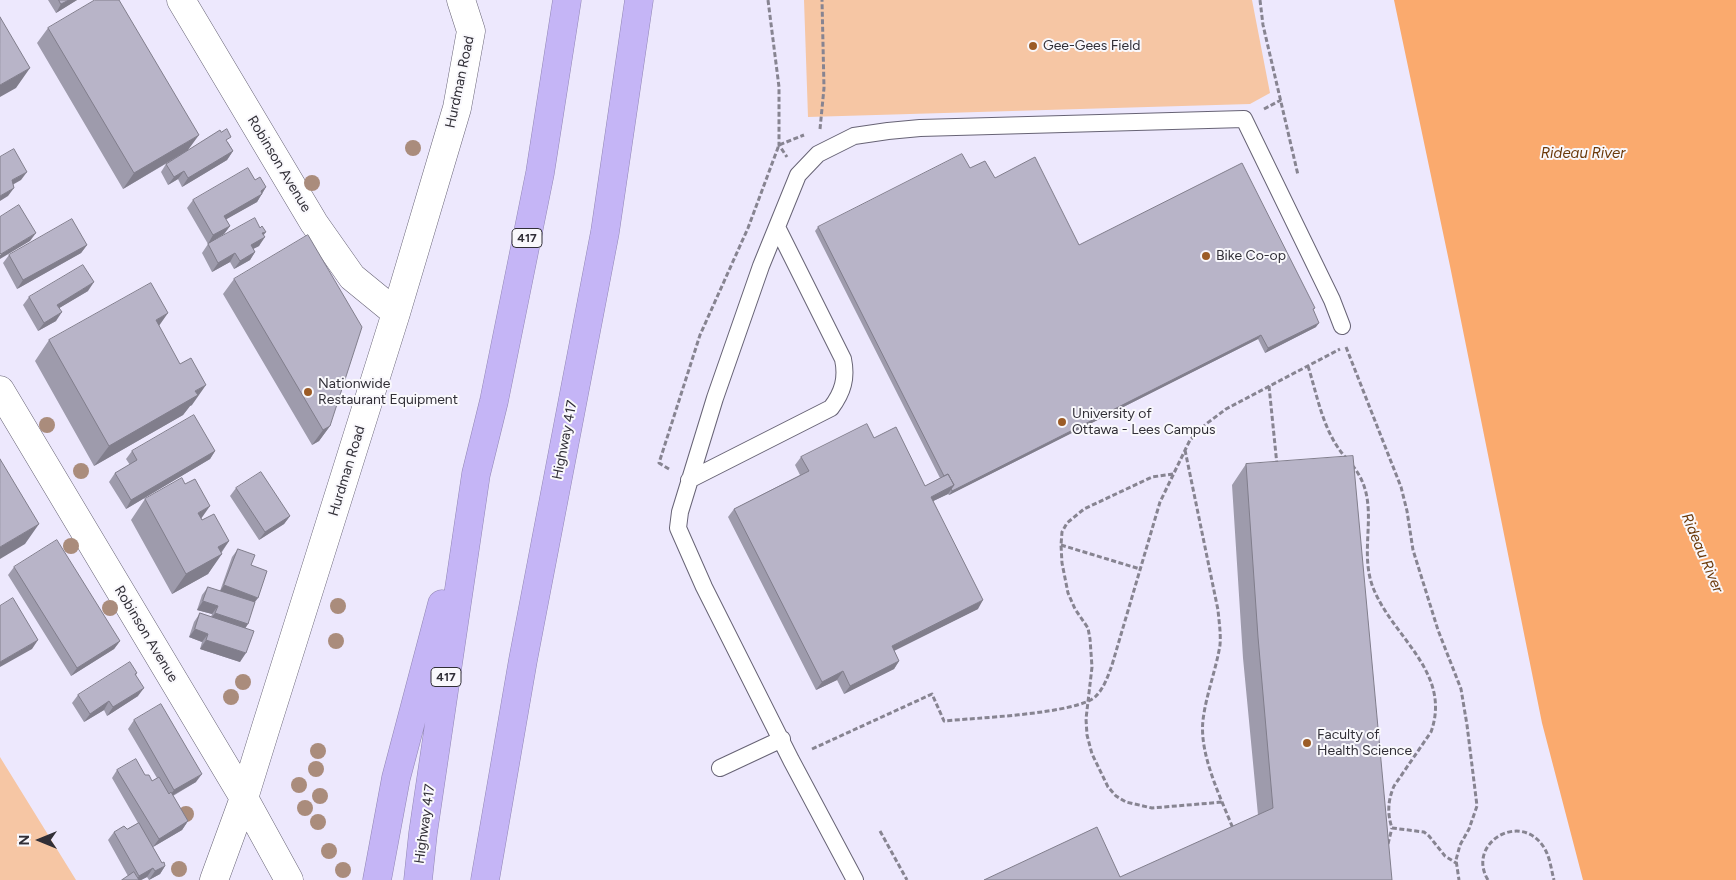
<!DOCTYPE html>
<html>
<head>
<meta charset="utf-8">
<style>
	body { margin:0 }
	#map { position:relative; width:1736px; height:880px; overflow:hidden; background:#ede8fd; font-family:Figtree,sans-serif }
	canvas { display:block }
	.north { position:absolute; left:15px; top:815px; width:50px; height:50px; -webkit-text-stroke:4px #f9f8fc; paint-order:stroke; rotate:270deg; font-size:14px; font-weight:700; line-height:20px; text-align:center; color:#312f37 }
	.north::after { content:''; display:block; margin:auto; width:18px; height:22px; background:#312f37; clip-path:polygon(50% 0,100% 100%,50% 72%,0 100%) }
</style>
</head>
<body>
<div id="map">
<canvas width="1736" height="880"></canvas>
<div class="north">N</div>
</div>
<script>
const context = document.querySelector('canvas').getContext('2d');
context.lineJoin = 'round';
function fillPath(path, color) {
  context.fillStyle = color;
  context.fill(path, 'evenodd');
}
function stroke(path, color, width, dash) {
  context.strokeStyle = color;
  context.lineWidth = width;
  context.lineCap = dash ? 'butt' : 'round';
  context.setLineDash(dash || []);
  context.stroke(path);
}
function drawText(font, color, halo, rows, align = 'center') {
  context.font = font + ' Figtree,sans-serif';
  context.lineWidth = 4;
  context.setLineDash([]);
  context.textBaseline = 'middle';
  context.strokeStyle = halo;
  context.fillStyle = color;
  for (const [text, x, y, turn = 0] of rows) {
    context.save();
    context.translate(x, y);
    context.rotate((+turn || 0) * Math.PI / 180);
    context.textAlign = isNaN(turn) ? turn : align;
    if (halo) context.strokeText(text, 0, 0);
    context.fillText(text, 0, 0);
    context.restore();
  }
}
fillPath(new Path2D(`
	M804 0H1252L1270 93 1250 104 808 117Z
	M0 757 76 880H0Z`), '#f6c6a4');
fillPath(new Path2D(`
	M1394 0H1736V880H1583L1542 723 1450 266Z`), '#faaa6e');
const lane = new Path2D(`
	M689 480 831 408C843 392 847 378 843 359L777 227
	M720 768 782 739
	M855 880 791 760 704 587 678 528 680 512 715 398 761 266 798 175 818 154 854 136 888 131 920 128 1244 119 1332 300 1342 326`);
const street = new Path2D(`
	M181 0 314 223 352 277 396 313
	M0 390 244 798 289 880
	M214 880 244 798 266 727 396 313 457 108 471 31 461 0`);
const highway = new Path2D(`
	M377 880 396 778 442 604
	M418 880 423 833 476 474 494 401 540 173 567 0
	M485 880 523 660 605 232 639 0`);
stroke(lane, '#676375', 18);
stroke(street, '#676375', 29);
stroke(highway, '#9186b3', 29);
stroke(new Path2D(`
	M768 0 779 87V145L787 157
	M1260 0 1263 25 1298 175
	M1264 109 1281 100
	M820 129 824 88 822 0
	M1346 347 1401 487 1407 511 1413 550 1438 630 1461 689 1467 725 1477 806 1469 829 1460 845 1456 860 1459 880
	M1308 366C1318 398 1323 432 1346 458
	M1269 386 1277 465
	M1185 450 1218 610C1219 622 1221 633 1220 645 1216 670 1206 695 1203 720 1199 755 1221 798 1234 831
	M1352 465C1384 503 1356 548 1374 590 1394 638 1452 673 1431 732L1394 786C1388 800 1387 813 1392 828L1424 832 1429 836 1445 856 1456 863
	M669 469 659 463 700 335 748 228 779 145 804 135
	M1173 474 1152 477 1084 509 1067 523 1062 532 1061 545 1062 563 1068 593 1075 609 1088 628 1090 639 1092 667 1086 719 1087 735 1092 754 1108 787 1116 796 1126 802 1152 808 1223 802
	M1061 545 1140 569
	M812 749 932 694 944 721C973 718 1079 714 1096 696 1104 688 1108 676 1112 665L1160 502 1190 440 1206 424 1226 409 1340 349
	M880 831 907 880
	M1388 844 1392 828
	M1488 880C1466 844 1519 811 1543 846 1550 856 1551 869 1554 880`), '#878491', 3, [5, 2.5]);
stroke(lane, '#fff', 16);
stroke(street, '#fff', 28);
stroke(highway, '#c5b5f6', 28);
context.fillStyle = '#aa8c7c';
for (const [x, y] of [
	[413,148],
	[312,183],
	[47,425],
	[81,471],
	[71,546],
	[338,606],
	[110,608],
	[336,641],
	[243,682],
	[231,697],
	[318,751],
	[316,769],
	[299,785],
	[320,796],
	[305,808],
	[186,814],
	[318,822],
	[329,851],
	[179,869],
	[343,870]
]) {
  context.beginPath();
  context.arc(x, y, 8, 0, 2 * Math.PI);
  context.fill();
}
fillPath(new Path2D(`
	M48 0H77L56 13Z
	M48 28 188 150 228 142 233 151 227 160 182 187 178 179 168 185 161 172 166 164 179 156 123 189 37 43Z
	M995 178 1079 245 1315 308 1313 310 1316 327 1265 353 1258 339 949 495 948 494 933 501 978 609 894 650 899 661 894 669 844 694 837 680 816 690 728 517 734 509 800 475 795 465 801 457 874 438 925 486 940 478 815 231 818 227Z
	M255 180 266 187 257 202 226 219 230 226 224 234 208 244 187 208 193 200Z
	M263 235 259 246 253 249 255 252 250 260 234 269 230 262 212 272 202 253 208 244Z
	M87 245 81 253 17 289 3 263 9 255Z
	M234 279 330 426 319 441 312 445 223 294Z
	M88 291 59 308 56 321 38 331 23 305 29 297Z
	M159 326 192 405 190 406 183 415 94 466 35 361 49 340Z
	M132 451H215L210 459 126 509 109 482 115 473 130 465 126 459Z
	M1246 464 1392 880 1258 815 1243 658 1232 485Z
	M236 488 290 516 284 524 259 540 230 496Z
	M145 499 201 518 202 520 229 541 208 574 172 594 131 520Z
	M238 549 251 565 255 602 245 628 240 662 200 649 202 642 189 637 194 622 200 613 211 617 212 614 197 610 202 595 208 587 220 591 232 557Z
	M14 567 120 641 114 649 71 676 8 575Z
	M137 673 136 675 138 696 107 716 104 710 84 722 72 703 78 695Z
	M134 720 196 782 173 796 188 821 182 830 153 847 162 863 165 866 160 874 149 880 147 877 141 880H122L128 876 108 840 114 832 127 829 138 823 112 778 117 770 145 775 152 781 157 778 128 729Z`), '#9e9bac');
fillPath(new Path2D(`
	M69 0H77L56 13 61 4Z
	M30 68 16 88 0 97V85Z
	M199 135 188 150 123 189 134 173Z
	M233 151 227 160 182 187 188 178Z
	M184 171 178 179 168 185 174 177Z
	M27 172 21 180 7 188 12 180Z
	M266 187 257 202 218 224 224 216Z
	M14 188 8 196 0 201V196Z
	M230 226 224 234 208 244 213 235Z
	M266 232 260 240 265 237 259 246 245 253 251 245 262 233Z
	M36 233 30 241 0 259V255L1 254Z
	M87 245 81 253 17 289 23 280Z
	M255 252 250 260 234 269 240 261Z
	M235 253 230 262 212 272 218 263Z
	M94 282 88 291 51 313 57 305Z
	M62 312 56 321 38 331 44 323Z
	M168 313 154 333 156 320Z
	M1319 323 1316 327 1265 353 1268 348Z
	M1261 335 1258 339 949 495 952 491Z
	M206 385 192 405 190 406 183 415 94 466 109 446 195 391Z
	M330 426 319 441 312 445 323 430Z
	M215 451 210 459 126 509 131 500Z
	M954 485 948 494 925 505 931 497Z
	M210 506 196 526 198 513Z
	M290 516 284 524 259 540 265 532Z
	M39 524 25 544 0 559V547Z
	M229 541 219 555 222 554 208 574 172 594 186 574 218 547Z
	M224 585 258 598 252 606 218 594Z
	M983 600 978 609 886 655 892 646Z
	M203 601 218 606 212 614 197 610Z
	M215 613 248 624 243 632 209 621Z
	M195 629 208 634 202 642 189 637Z
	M38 640 32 649 0 667V662Z
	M206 640 246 653 240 662 200 649Z
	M120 641 114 649 71 676 77 668Z
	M899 661 894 669 844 694 850 686Z
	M843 671 837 680 816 690 822 682Z
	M144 688 138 696 107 716 113 707Z
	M109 701 104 710 84 722 90 714Z
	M202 774 196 782 168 798 174 790Z
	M188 821 182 830 153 847 159 839Z
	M165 866 160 874 149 880 155 871Z
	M153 868 147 877 141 880H136L139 876Z`), '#817e8c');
const building = new Path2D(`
	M59 0H69L61 4Z
	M95 0H119L199 135 134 173 48 28Z
	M0 17 30 68 0 85Z
	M227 129 231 137 226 140 233 151 188 178 184 171 174 177 166 164 220 130 221 132Z
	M14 149 27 172 12 180 14 188 0 196V157Z
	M962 154 970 168 985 161 995 178 1035 157 1079 245 1242 163 1315 308 1313 309 1319 323 1268 348 1261 335 952 491 951 489 954 485 948 474 944 476 818 227Z
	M248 168 255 180 260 177 266 187 261 191 262 194 224 216 230 226 213 235 193 200Z
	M19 205 36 233 1 254 0 253V217Z
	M255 218 260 228 262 226 266 232 262 233 265 237 251 245 255 252 240 261 235 253 218 263 208 244Z
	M72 219 87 245 23 280 9 255Z
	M308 235 362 327 330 426 323 430 234 279Z
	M83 265 94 282 57 305 62 312 44 323 29 297Z
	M151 283 168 313 156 320 180 364 191 358 206 385 195 391 198 395 109 446 49 340Z
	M194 415 215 451 131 500 115 473 137 460 132 451Z
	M867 424 874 438 896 427 925 486 948 474 954 485 931 497 983 600 892 646 899 661 850 686 843 671 822 682 734 509 809 471 801 457Z
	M1353 456 1392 880H984L1097 827 1120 877 1273 808 1258 637 1246 464Z
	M0 459 39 524 0 547Z
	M261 472 290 516 265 532 236 488Z
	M182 478 185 484 195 479 210 506 198 513 202 520 214 514 229 541 218 547 222 554 186 574 145 499Z
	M57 540 120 641 77 668 14 567Z
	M238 549 255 555 251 565 267 571 258 598 224 585Z
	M208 587 255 602 248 624 215 613 218 606 203 601Z
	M13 598 38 640 0 662V606Z
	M200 613 254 631 246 653 206 640 208 634 195 629Z
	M130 662 137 673 135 674 144 688 113 707 109 701 90 714 78 695Z
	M161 704 202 774 174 790 134 720Z
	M136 759 145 775H149L152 781 159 777 169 794 171 792 188 821 159 839 117 770Z
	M139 823 162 863 164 862 165 866 155 871 153 868 139 876 114 832 124 826 127 829Z
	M134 872 139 880H122Z`);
fillPath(building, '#b8b4c8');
stroke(building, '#817e8c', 1);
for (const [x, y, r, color] of [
	[1033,46,5,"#9c5c26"],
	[1206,256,5,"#9c5c26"],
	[308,392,5,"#9c5c26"],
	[1062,422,5,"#9c5c26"],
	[1307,743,5,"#9c5c26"]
]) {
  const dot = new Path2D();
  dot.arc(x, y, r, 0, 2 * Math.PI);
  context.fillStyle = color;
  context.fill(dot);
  stroke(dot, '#f9f8fc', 2);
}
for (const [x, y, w] of [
	[527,238,30],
	[446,677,30]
]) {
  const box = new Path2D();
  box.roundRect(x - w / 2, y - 9.5, w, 19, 4);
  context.fillStyle = '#f9f8fc';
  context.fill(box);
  stroke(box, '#312f37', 1);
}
drawText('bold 12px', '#312f37', null, [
	["417",527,238],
	["417",446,677]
]);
drawText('14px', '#312f37', '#f9f8fc', [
	["Gee-Gees Field",1043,46],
	["Bike Co-op",1216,256],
	["Nationwide",318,384],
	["Restaurant Equipment",318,400],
	["University of",1072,414],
	["Ottawa - Lees Campus",1072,430],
	["Faculty of",1317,735],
	["Health Science",1317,751]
], 'left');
drawText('14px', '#312f37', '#f9f8fc', [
	["Hurdman Road",460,82,-78],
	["Robinson Avenue",279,164,59],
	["Highway 417",565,440,-79],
	["Hurdman Road",347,471,-73],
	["Robinson Avenue",146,634,59],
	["Highway 417",425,824,-82]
]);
drawText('italic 15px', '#6a3808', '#f9f8fc', [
	["Rideau River",1583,154],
	["Rideau River",1702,553,67]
]);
</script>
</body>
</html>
